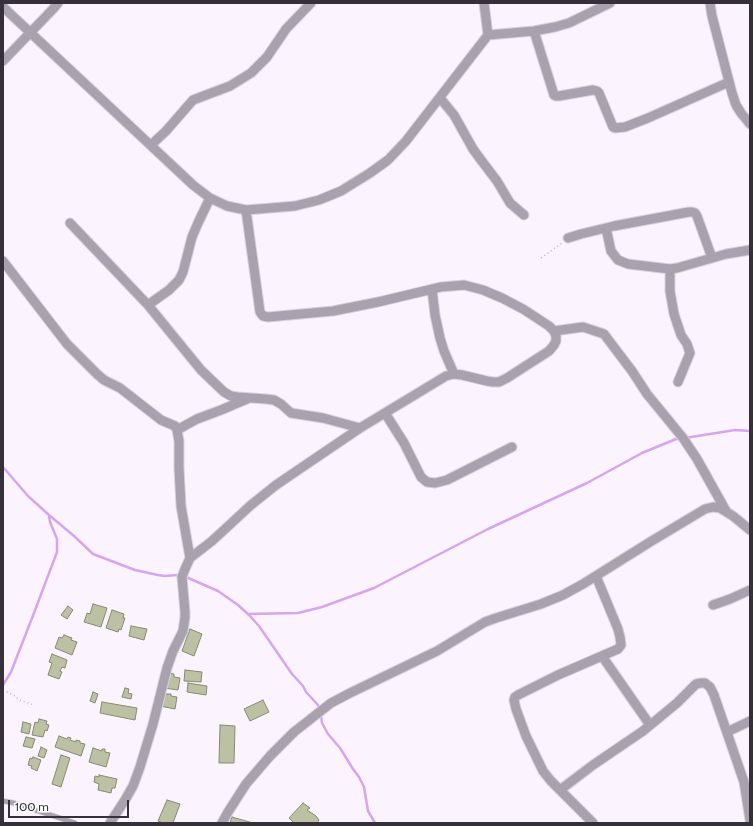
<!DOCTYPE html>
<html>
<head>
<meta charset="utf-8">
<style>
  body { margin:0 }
  #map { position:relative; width:753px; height:826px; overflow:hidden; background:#fbf4ff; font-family:Cabin,sans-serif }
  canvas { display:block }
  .frame { position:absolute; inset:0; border:4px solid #36303a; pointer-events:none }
  .scale { position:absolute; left:8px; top:800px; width:121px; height:18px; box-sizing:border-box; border:2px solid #36303a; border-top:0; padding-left:5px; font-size:12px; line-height:14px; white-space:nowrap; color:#36303a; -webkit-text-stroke:3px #fff; paint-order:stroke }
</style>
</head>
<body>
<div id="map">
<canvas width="753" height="826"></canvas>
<div class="frame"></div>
<div class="scale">100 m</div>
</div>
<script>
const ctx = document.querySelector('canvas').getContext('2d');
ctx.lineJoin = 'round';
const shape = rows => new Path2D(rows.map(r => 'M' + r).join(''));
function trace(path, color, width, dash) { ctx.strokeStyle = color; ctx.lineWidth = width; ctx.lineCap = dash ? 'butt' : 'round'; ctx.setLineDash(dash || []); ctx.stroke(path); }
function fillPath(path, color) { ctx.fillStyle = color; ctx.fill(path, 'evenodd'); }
const stream = shape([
  [685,438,735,430,750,431],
  [3,467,28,496,49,515,74,536,93,554,135,570,158,575,165,576,177,575,179,576],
  [184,577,186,577,218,591,238,605,249,615,259,626,292,674,303,686,306,692,318,705,319,710],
  [248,614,298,613,322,607,374,588,488,529,587,483,642,453,676,439,680,439],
  [3,685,11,672,34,613,57,552,57,539,50,522,49,516],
  [321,715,322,723,328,734,340,748,353,769,359,777,364,787,368,811,375,823]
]);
const building = shape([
  [93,604,107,608,101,627,84,622,87,613,90,614,93,604],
  [68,606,73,610,67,619,61,615,68,606],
  [112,610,124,614,123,618,125,618,121,630,119,629,118,632,106,628,112,610],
  [131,626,147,629,144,640,129,636,131,626],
  [190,629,202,634,194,656,182,651,190,629],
  [64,635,72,638,71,640,77,642,72,655,55,648,59,637,62,638,64,635],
  [52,654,67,660,65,668,62,667,60,671,62,672,59,679,48,675,52,663,49,662,52,654],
  [185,670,202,672,201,682,184,681,185,670],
  [169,673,174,674,174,677,180,678,178,690,164,688,169,673],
  [188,683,207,686,206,695,187,692,188,683],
  [125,688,129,689,128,693,132,694,131,699,122,697,125,688],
  [93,692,98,694,95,703,90,701,93,692],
  [167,694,171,694,171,696,177,697,175,709,160,706,163,695,166,695,167,694],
  [263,700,269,712,250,721,244,709,263,700],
  [102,702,137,708,135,720,100,713,102,702],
  [39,719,47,721,46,724,49,725,47,731,45,730,43,737,32,735,35,722,38,723,39,719],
  [23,722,31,724,29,734,21,732,23,722],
  [220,725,235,726,234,763,219,763,220,725],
  [59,736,67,739,68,737,71,738,70,740,76,742,76,740,80,741,80,743,85,744,81,756,55,747,59,736],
  [26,737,35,739,32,748,23,746,26,737],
  [41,747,47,750,44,758,38,756,41,747],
  [93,748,102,751,102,749,105,749,105,752,110,753,106,767,89,762,93,748],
  [61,755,70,758,61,787,52,784,61,755],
  [33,757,41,760,37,771,31,768,32,766,28,765,30,758,32,759,33,757],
  [99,775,117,779,115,788,112,788,111,793,98,790,99,784,94,782,95,776,99,777,99,775],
  [167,800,180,804,173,823,163,823,158,821,167,800],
  [303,803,310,808,307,810,316,816,319,820,317,823,294,823,289,818,303,803],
  [232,817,253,823,230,823,232,817]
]);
const path = shape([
  [541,258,562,243],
  [3,690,15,696,19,700,34,705]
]);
const lane = shape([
  [3,801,14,803,75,823]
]);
const street = shape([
  [710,3,712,16,732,93,736,105,741,113,750,124],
  [3,7,193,185,210,198,227,206,246,210,295,206,319,200,341,191,370,173,388,160,406,141,488,35,484,3],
  [534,31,554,95,556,96,559,96,593,90,597,91,599,93,613,127,615,128,625,127,648,118,729,82],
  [488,35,534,31,555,27,569,23,610,3],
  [3,61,53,9,58,3],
  [440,98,454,115,473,149,481,160,497,181,510,203,524,215],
  [151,145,166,131,193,100,230,86,251,73,267,57,286,29,311,3],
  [70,223,148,305,201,370,224,392,231,396,238,397,266,399,274,400,281,404,291,413,323,418,360,428],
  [606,228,611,251,618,260,628,264,670,269,677,268,726,254,750,250],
  [568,238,581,234,614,226,689,212,692,212,695,213,697,216,712,258],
  [3,261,67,344,97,374,104,380,120,388,129,395,161,420,175,426,177,430,179,441,179,468,181,506,190,558],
  [670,269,670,291,674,314,681,335,687,344,690,353,678,382],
  [432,289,435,315,440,338,444,351,454,374],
  [148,305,169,290,179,280,183,272,192,237,198,223,210,198],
  [554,331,583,327,604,334,632,371,647,394,683,438,697,459,726,511],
  [385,413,404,443,421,477,427,482,435,483,447,480,512,447],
  [177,430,197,419,221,410,247,399],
  [713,605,730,599,750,590],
  [602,656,650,725],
  [727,732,750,721],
  [560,790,593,765,643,731,677,703,696,684,701,683,705,683,710,687,714,695,744,782,750,820],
  [110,823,125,800,133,786,140,767,153,724,167,668,173,651,183,631,185,617,185,612,182,577,185,569,190,558,212,541,251,505,276,485,360,428,446,376,454,374,462,375,487,381,493,382,499,382,507,378,549,351,554,345,556,341,556,336,554,331,549,326,523,309,502,298,483,290,464,285,441,287,378,302,333,311,268,317,263,316,260,312,246,210],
  [222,823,228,812,246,784,270,756,294,732,331,703,350,693,437,651,485,622,496,618,541,604,563,595,583,584,650,542,705,509,713,507,720,508,733,516,750,530],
  [593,823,551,781,543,771,526,736,516,709,514,700,515,697,518,695,558,675,618,649,621,645,620,637,618,629,596,576]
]);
trace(stream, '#d7a4f0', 2.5);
fillPath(building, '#bdc1a4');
trace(building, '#878a6f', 1);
trace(lane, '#d8d1dc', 6);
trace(street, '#d8d1dc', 11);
trace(path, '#bab3be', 1.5, [1, 3]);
trace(lane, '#a9a1ad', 4.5);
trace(street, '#a9a1ad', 9);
</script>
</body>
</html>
